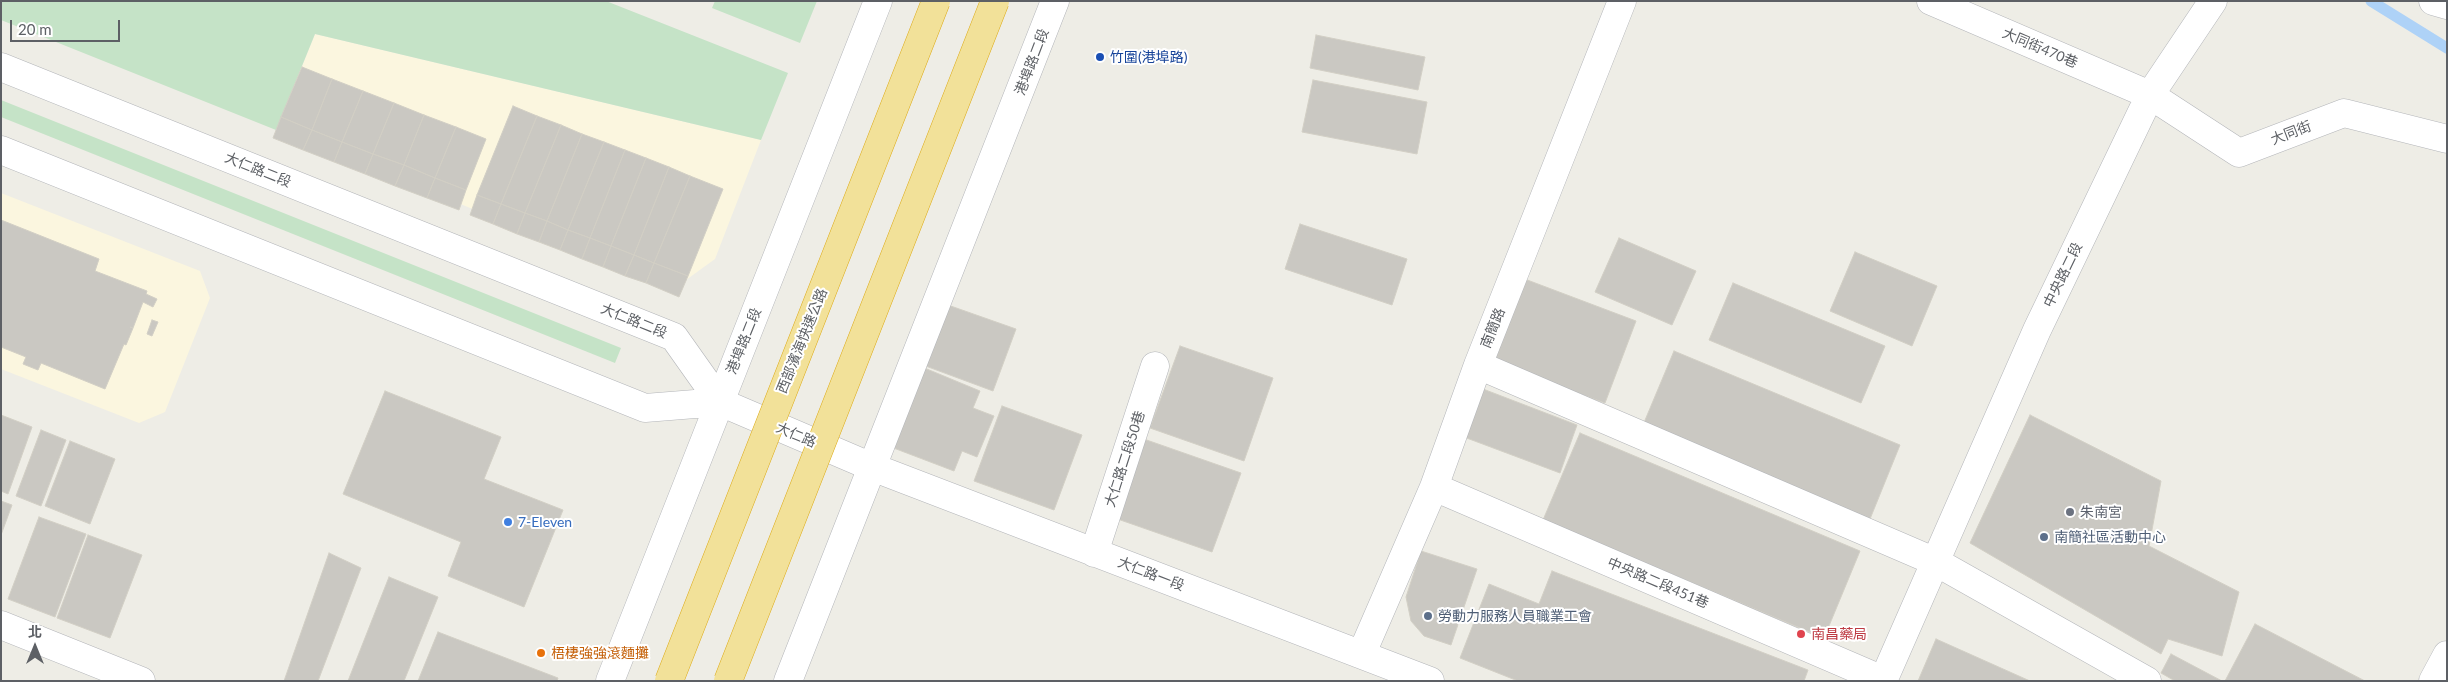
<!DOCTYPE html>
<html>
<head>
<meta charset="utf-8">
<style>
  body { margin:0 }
  #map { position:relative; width:2448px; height:682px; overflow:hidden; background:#eeede6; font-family:Lato,"Noto Sans TC",sans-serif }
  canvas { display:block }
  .frame { position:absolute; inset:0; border:2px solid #5d6065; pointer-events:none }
  .north { position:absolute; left:10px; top:622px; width:50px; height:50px; -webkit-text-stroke:4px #fff; paint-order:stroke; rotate:0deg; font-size:14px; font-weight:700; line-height:20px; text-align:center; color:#5d6065 }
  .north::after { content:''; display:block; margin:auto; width:18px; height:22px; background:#5d6065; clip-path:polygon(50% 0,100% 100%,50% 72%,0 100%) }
  .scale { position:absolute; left:10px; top:20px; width:110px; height:22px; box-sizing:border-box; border:2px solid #5d6065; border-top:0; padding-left:6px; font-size:15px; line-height:18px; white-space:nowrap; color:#5d6065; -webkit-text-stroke:4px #fff; paint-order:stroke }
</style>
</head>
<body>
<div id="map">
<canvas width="2448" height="682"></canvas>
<div class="frame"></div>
<div class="north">北</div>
<div class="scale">20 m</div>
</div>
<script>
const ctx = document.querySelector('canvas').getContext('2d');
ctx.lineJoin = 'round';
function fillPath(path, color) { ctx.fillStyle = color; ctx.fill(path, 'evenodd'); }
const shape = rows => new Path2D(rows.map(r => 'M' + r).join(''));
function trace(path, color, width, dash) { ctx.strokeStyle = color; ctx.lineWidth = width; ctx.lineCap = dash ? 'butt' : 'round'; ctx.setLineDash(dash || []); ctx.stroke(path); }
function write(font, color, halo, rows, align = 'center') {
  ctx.font = font + ' Lato,"Noto Sans TC",sans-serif'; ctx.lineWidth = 4; ctx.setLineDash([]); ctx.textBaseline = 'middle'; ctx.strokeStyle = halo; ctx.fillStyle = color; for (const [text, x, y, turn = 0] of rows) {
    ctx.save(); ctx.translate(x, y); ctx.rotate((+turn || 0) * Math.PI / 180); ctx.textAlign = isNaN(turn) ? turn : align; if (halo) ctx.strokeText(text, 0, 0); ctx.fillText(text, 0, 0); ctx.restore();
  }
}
const commercial = shape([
  [315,34,761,140,715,259,686,280,545,238,276,130],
  [1,193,200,271,210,298,165,412,139,423,1,369]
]);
const green = shape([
  [1,1,606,1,788,73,761,140,315,34,276,130,1,20],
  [715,1,817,1,800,43,712,8],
  [1,100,621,348,615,363,1,117]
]);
const stream = shape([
  [2371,1,2447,48]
]);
const building = shape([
  [1316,35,1425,57,1418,90,1310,68,1316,35],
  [302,67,332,79,312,130,281,117,302,67],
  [332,79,363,91,342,142,312,130,332,79],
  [1313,80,1427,102,1417,154,1302,132,1313,80],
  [363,91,394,103,373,154,342,142,363,91],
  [394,103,424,115,404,165,373,154,394,103],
  [513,106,537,116,501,204,477,195,513,106],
  [424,115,456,127,435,178,404,165,424,115],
  [537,116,561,125,525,213,501,204,537,116],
  [281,117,312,130,303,150,273,138,281,117],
  [561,125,582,134,547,221,525,213,561,125],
  [456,127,486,139,466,190,435,178,456,127],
  [312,130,342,142,334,162,303,150,312,130],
  [582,134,604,142,568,230,547,221,582,134],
  [342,142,373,154,365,174,334,162,342,142],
  [604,142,625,150,590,238,568,230,604,142],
  [625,150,646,158,611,246,590,238,625,150],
  [373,154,404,165,395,186,365,174,373,154],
  [646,158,669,167,634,255,611,246,646,158],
  [404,165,435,178,427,198,395,186,404,165],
  [669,167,690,176,654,263,634,255,669,167],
  [690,176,723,189,688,276,654,263,690,176],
  [435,178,466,190,459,210,427,198,435,178],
  [477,195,501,204,493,224,470,215,477,195],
  [501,204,525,213,517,234,493,224,501,204],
  [525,213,547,221,539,242,517,234,525,213],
  [1,220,99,259,95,271,147,291,146,294,157,299,153,307,143,302,133,328,130,327,133,328,126,345,124,344,105,389,41,363,38,370,23,364,26,357,1,347,1,220],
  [547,221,568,230,560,250,539,242,547,221],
  [1300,224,1407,259,1392,305,1285,269,1300,224],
  [568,230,590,238,582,259,560,250,568,230],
  [590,238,611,246,603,267,582,259,590,238],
  [1619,238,1696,271,1672,325,1595,292,1619,238],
  [611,246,634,255,625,276,603,267,611,246],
  [1855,252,1937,286,1912,346,1830,311,1855,252],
  [634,255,654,263,646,283,625,276,634,255],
  [654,263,688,276,679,297,646,283,654,263],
  [1522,278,1636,321,1605,403,1491,361,1522,278],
  [1733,283,1885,346,1861,403,1709,340,1733,283],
  [945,304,1016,329,993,391,923,365,945,304],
  [152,320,158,322,152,336,147,334,152,320],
  [1180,346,1273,378,1244,461,1150,428,1180,346],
  [1674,351,1900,445,1870,519,1643,425,1674,351],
  [922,367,980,391,973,408,994,416,977,457,962,451,954,471,891,447,922,367],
  [1483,389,1577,425,1560,473,1464,437,1483,389],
  [385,391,501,437,484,479,563,510,524,607,448,576,461,542,343,494,385,391],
  [1002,406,1082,435,1054,510,974,481,1002,406],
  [1,415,32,427,8,494,1,491,1,415],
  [2030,415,2161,481,2149,546,2239,592,2222,656,2168,639,2161,654,1970,543,2030,415],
  [41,430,66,440,41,506,16,496,41,430],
  [1580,433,1860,551,1824,638,1543,520,1580,433],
  [1138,437,1241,473,1212,552,1109,516,1138,437],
  [70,441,115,459,90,524,45,506,70,441],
  [1,501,12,505,1,535,1,501],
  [39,517,86,534,55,617,8,599,39,517],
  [88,535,142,555,110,638,57,618,88,535],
  [1421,551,1477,569,1451,645,1424,636,1411,621,1406,597,1421,551],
  [329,553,361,568,318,681,284,681,329,553],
  [1552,571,1808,670,1804,681,1518,681,1460,658,1489,584,1539,604,1552,571],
  [389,577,438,597,404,681,348,681,389,577],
  [2255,624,2365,681,2225,681,2255,624],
  [438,632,558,678,557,681,418,681,438,632],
  [1936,639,2030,681,1918,681,1936,639],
  [2171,654,2222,681,2175,681,2161,673,2171,654]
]);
const minor = shape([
  [1931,1,2150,95,2239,153,2344,113,2447,139],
  [2433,1,2447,5],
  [1,67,674,337,720,402],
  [1,150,645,408,720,402,872,467,1430,681],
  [1478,365,1936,562,2147,681],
  [1434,487,1883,680],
  [1094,553,1155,366],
  [1,625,141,681],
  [1362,653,1434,487,1478,365,1622,1],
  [610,681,878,1],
  [788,681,1055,1],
  [1883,681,2037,330,2150,95,2213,1],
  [2433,681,2447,655]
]);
const highwayBridge = shape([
  [669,681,936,1],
  [728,681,995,1]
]);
const markers = [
  [1100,57,5,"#1a4fb4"],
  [2070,512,5,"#6b7280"],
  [508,522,5,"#3f7fe0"],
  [2044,537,5,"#5c6f8a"],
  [1428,616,5,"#5c6f8a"],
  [1801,634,5,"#e0444e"],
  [541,653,5,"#e8710a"]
];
const streetNames = [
  ["大同街470巷",2040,48,23],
  ["港埠路二段",1032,62,-69],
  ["大同街",2291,133,-21],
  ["大仁路二段",258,170,22],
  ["中央路二段",2063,275,-64],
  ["大仁路二段",634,321,22],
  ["南簡路",1493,328,-68],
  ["港埠路二段",744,341,-68],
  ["西部濱海快速公路",802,341,-68],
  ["大仁路",796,435,23],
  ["大仁路二段50巷",1125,459,-72],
  ["大仁路一段",1151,574,21],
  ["中央路二段451巷",1658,583,23]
];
const transitNames = [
  ["竹圍(港埠路)",1110,57]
];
const worshipNames = [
  ["朱南宮",2080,512]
];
const shopNames = [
  ["7-Eleven",518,522]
];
const serviceNames = [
  ["南簡社區活動中心",2054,537],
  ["勞動力服務人員職業工會",1438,616]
];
const healthNames = [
  ["南昌藥局",1811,634]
];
const foodNames = [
  ["梧棲強強滾麵攤",551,653]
];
fillPath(commercial, '#fbf6df');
fillPath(green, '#c5e3c7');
trace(stream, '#aed2f7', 11);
fillPath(building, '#cac8c2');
trace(building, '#d2cfc5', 1);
trace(minor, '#b3b5b9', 29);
trace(minor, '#fff', 28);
trace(highwayBridge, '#ddab17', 29, []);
trace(highwayBridge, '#f2e199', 28);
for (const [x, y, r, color] of markers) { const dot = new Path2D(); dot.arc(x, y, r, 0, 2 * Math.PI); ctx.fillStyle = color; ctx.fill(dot); trace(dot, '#fff', 2); }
write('14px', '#5d6065', '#fff', streetNames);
write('14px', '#164399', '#fff', transitNames, 'left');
write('14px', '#5b616d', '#fff', worshipNames, 'left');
write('14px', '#366cbe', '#fff', shopNames, 'left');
write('14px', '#4e5e75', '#fff', serviceNames, 'left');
write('14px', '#be3a42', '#fff', healthNames, 'left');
write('14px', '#c56008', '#fff', foodNames, 'left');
</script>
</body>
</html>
